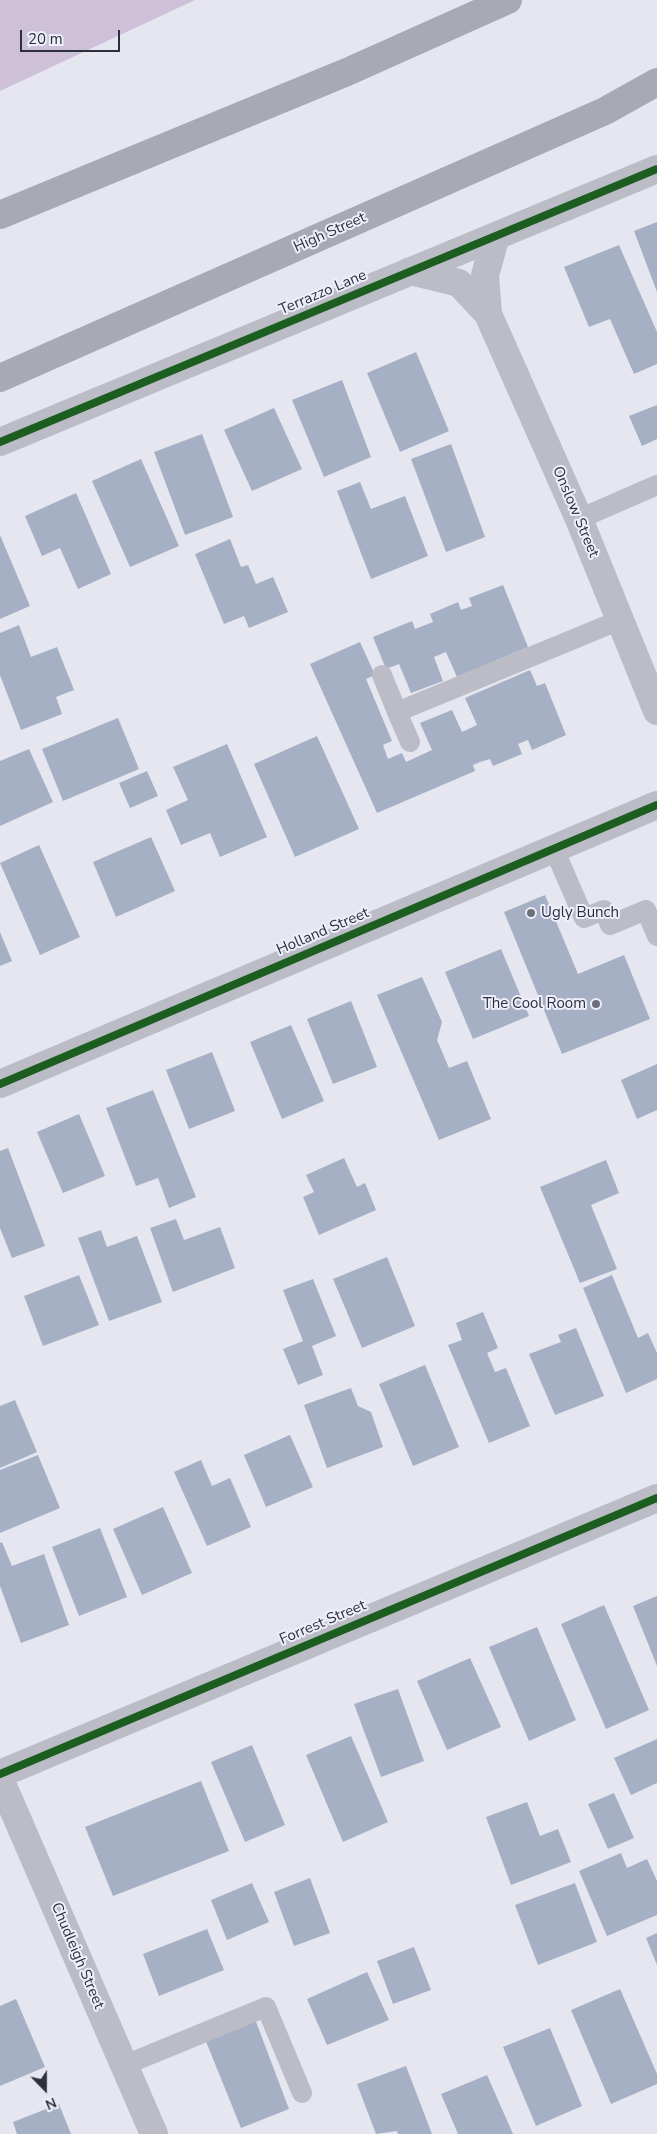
<!DOCTYPE html>
<html>
<head>
<meta charset="utf-8">
<style>
  body { margin:0 }
  #map { position:relative; width:657px; height:2134px; overflow:hidden; background:#e5e6f0; font-family:"Nunito Sans",sans-serif }
  canvas { display:block }
  .north { position:absolute; left:20px; top:2064px; width:50px; height:50px; -webkit-text-stroke:4px #eeeffb; paint-order:stroke; rotate:158deg; font-size:14px; font-weight:700; line-height:20px; text-align:center; color:#2b303b }
  .north::after { content:''; display:block; margin:auto; width:18px; height:22px; background:#2b303b; clip-path:polygon(50% 0,100% 100%,50% 72%,0 100%) }
  .scale { position:absolute; left:20px; top:30px; width:100px; height:22px; box-sizing:border-box; border:2px solid #2b303b; border-top:0; padding-left:6px; font-size:15px; line-height:18px; white-space:nowrap; color:#2b303b; -webkit-text-stroke:4px #eeeffb; paint-order:stroke }
</style>
</head>
<body>
<div id="map">
<canvas width="657" height="2134"></canvas>
<div class="north">N</div>
<div class="scale">20 m</div>
</div>
<script>
const ctx = document.querySelector('canvas').getContext('2d');
ctx.lineJoin = 'round';
function fillPath(path, color) { ctx.fillStyle = color; ctx.fill(path, 'evenodd'); }
const shape = rows => new Path2D(rows.map(r => 'M' + r).join(''));
function trace(path, color, width, dash) { ctx.strokeStyle = color; ctx.lineWidth = width; ctx.lineCap = dash ? 'butt' : 'round'; ctx.setLineDash(dash || []); ctx.stroke(path); }
function write(font, color, halo, rows, align = 'center') {
  ctx.font = font + ' "Nunito Sans",sans-serif'; ctx.lineWidth = 4; ctx.setLineDash([]); ctx.textBaseline = 'middle'; ctx.strokeStyle = halo; ctx.fillStyle = color; for (const [text, x, y, turn = 0] of rows) {
    ctx.save(); ctx.translate(x, y); ctx.rotate((+turn || 0) * Math.PI / 180); ctx.textAlign = isNaN(turn) ? turn : align; if (halo) ctx.strokeText(text, 0, 0); ctx.fillText(text, 0, 0); ctx.restore();
  }
}
const green = shape([
  [0,0,195,0,0,91]
]);
const building = shape([
  [657,222,657,292,634,231],
  [619,245,657,332,657,364,634,374,610,319,589,327,564,267],
  [416,352,449,431,400,452,367,373],
  [342,380,371,457,324,477,292,400],
  [657,405,657,439,642,446,629,416],
  [274,408,302,469,252,491,224,430],
  [202,434,233,517,185,535,154,452],
  [451,444,485,537,446,552,411,459],
  [141,459,179,546,130,567,92,481],
  [360,482,371,509,405,496,428,556,371,579,337,491],
  [76,493,111,574,78,589,60,548,42,556,25,516],
  [0,535,30,606,0,619],
  [230,539,241,567,248,565,256,584,273,577,288,612,249,628,244,616,224,624,195,554],
  [503,585,528,647,457,677,446,652,434,657,443,681,411,693,399,664,386,669,373,637,412,621,415,629,433,622,430,614,458,602,461,610,472,606,469,598],
  [19,625,31,657,57,647,74,690,56,697,62,714,21,730,0,675,0,633],
  [360,642,375,675,366,679,392,741,383,745,388,759,402,753,406,762,432,750,420,723,452,710,462,732,477,725,465,698,530,670,537,686,545,683,566,735,532,750,528,740,518,744,522,754,493,766,490,759,480,762,473,765,475,771,377,813,310,664],
  [118,718,139,769,63,801,42,749],
  [317,736,359,829,295,857,254,764],
  [227,744,267,837,220,857,210,833,181,845,166,810,188,800,173,767],
  [29,749,53,802,0,826,0,761],
  [147,771,158,796,130,808,119,783],
  [151,837,175,891,116,917,93,862],
  [39,845,80,937,40,955,0,863],
  [545,895,578,974,624,955,650,1019,562,1054,504,912],
  [0,932,12,961,0,966],
  [501,949,529,1016,473,1039,445,972],
  [422,977,442,1022,437,1040,449,1068,467,1061,491,1119,439,1140,377,995],
  [351,1001,377,1067,333,1084,307,1019],
  [291,1025,324,1101,282,1119,250,1042],
  [212,1052,235,1111,189,1129,166,1070],
  [657,1064,657,1110,637,1119,621,1080],
  [153,1090,196,1197,169,1208,158,1178,136,1186,106,1108],
  [79,1114,105,1176,63,1193,37,1132],
  [8,1148,45,1246,12,1258,0,1228,0,1151],
  [344,1158,357,1187,365,1183,376,1210,319,1235,303,1197,314,1192,306,1175],
  [606,1160,619,1193,591,1205,617,1269,580,1283,540,1187],
  [176,1219,184,1240,220,1227,235,1268,173,1292,150,1228],
  [101,1230,107,1247,137,1236,162,1302,109,1321,78,1238],
  [387,1257,415,1326,362,1348,333,1279],
  [79,1275,99,1325,43,1346,24,1296],
  [612,1275,638,1338,648,1333,657,1353,657,1379,626,1393,583,1288],
  [313,1279,336,1336,312,1346,323,1375,298,1385,283,1349,303,1341,283,1290],
  [483,1312,498,1348,487,1353,495,1372,506,1368,530,1426,489,1443,448,1345,462,1340,456,1323],
  [576,1328,604,1396,555,1415,529,1354,561,1342,558,1335],
  [425,1365,459,1447,413,1466,379,1384],
  [351,1388,358,1406,371,1412,383,1447,327,1468,304,1405],
  [15,1400,37,1452,0,1468,0,1406],
  [290,1435,313,1487,266,1507,244,1455],
  [38,1455,60,1508,0,1533,0,1470],
  [201,1460,212,1486,230,1478,251,1527,207,1546,174,1472],
  [163,1507,192,1573,142,1595,113,1529],
  [100,1528,127,1597,79,1616,52,1547],
  [2,1542,12,1566,44,1554,69,1625,21,1643,0,1586,0,1543],
  [657,1596,657,1666,633,1606],
  [604,1605,649,1710,606,1729,561,1624],
  [537,1627,576,1720,529,1741,489,1647],
  [470,1658,501,1727,447,1750,417,1681],
  [398,1689,424,1761,381,1777,354,1704],
  [351,1736,388,1822,343,1842,306,1755],
  [657,1739,657,1783,631,1795,614,1758],
  [252,1745,285,1825,245,1842,211,1762],
  [201,1781,229,1851,113,1896,85,1827],
  [614,1793,634,1838,608,1849,588,1804],
  [527,1802,540,1836,558,1829,571,1862,511,1885,486,1817],
  [621,1853,627,1868,647,1859,657,1881,657,1915,607,1936,579,1871],
  [310,1878,330,1933,294,1946,274,1892],
  [252,1883,269,1922,227,1940,211,1900],
  [575,1883,597,1942,538,1965,515,1905],
  [207,1929,224,1970,159,1996,143,1954],
  [657,1933,657,1965,646,1938],
  [414,1947,431,1990,393,2004,377,1961],
  [367,1972,389,2020,327,2045,307,1999],
  [620,1989,657,2074,657,2084,611,2104,571,2010],
  [16,1999,45,2067,0,2086,0,2006],
  [255,2019,289,2109,241,2128,205,2039],
  [550,2028,582,2106,536,2126,503,2047],
  [406,2066,432,2134,398,2134,397,2131,376,2134,357,2084],
  [487,2075,513,2134,458,2134,441,2094],
  [59,2104,71,2134,17,2134,13,2122]
]);
const service = shape([
  [579,519,657,485],
  [382,675,397,712],
  [410,742,397,712,620,620],
  [554,849,584,918,604,910,610,925,646,910,657,936],
  [125,2065,266,2007,302,2093]
]);
const minor = shape([
  [496,236,485,275,488,314,579,519,657,711],
  [410,271,459,283,488,314],
  [0,442,657,169],
  [0,1084,657,805],
  [0,1774,657,1498],
  [0,1779,154,2134]
]);
const trunk = shape([
  [0,215,347,72,508,0],
  [0,378,605,111,657,82]
]);
const cycleway = shape([
  [0,442,657,169],
  [0,1084,657,805],
  [0,1774,657,1498]
]);
const markers = [
  [531,913,5,"#6c707a"],
  [596,1004,5,"#6c707a"]
];
const streetNames = [
  ["High Street",330,233,-24],
  ["Terrazzo Lane",323,293,-23],
  ["Onslow Street",575,512,67],
  ["Holland Street",323,932,-23],
  ["Forrest Street",323,1623,-23],
  ["Chudleigh Street",77,1956,67]
];
const poiNames = [
  ["Ugly Bunch",541,913],
  ["The Cool Room",586,1004,"right"]
];
fillPath(green, '#cdc0d8');
fillPath(building, '#a6b0c4');
trace(service, '#bbbcc6', 20);
trace(minor, '#bbbcc6', 28);
trace(trunk, '#a8a9b2', 28);
trace(cycleway, '#1b5e20', 8);
for (const [x, y, r, color] of markers) { const dot = new Path2D(); dot.arc(x, y, r, 0, 2 * Math.PI); ctx.fillStyle = color; ctx.fill(dot); trace(dot, '#eeeffb', 2); }
write('15px', '#2b303b', '#eeeffb', streetNames);
write('15px', '#2b303b', '#eeeffb', poiNames, 'left');
</script>
</body>
</html>
